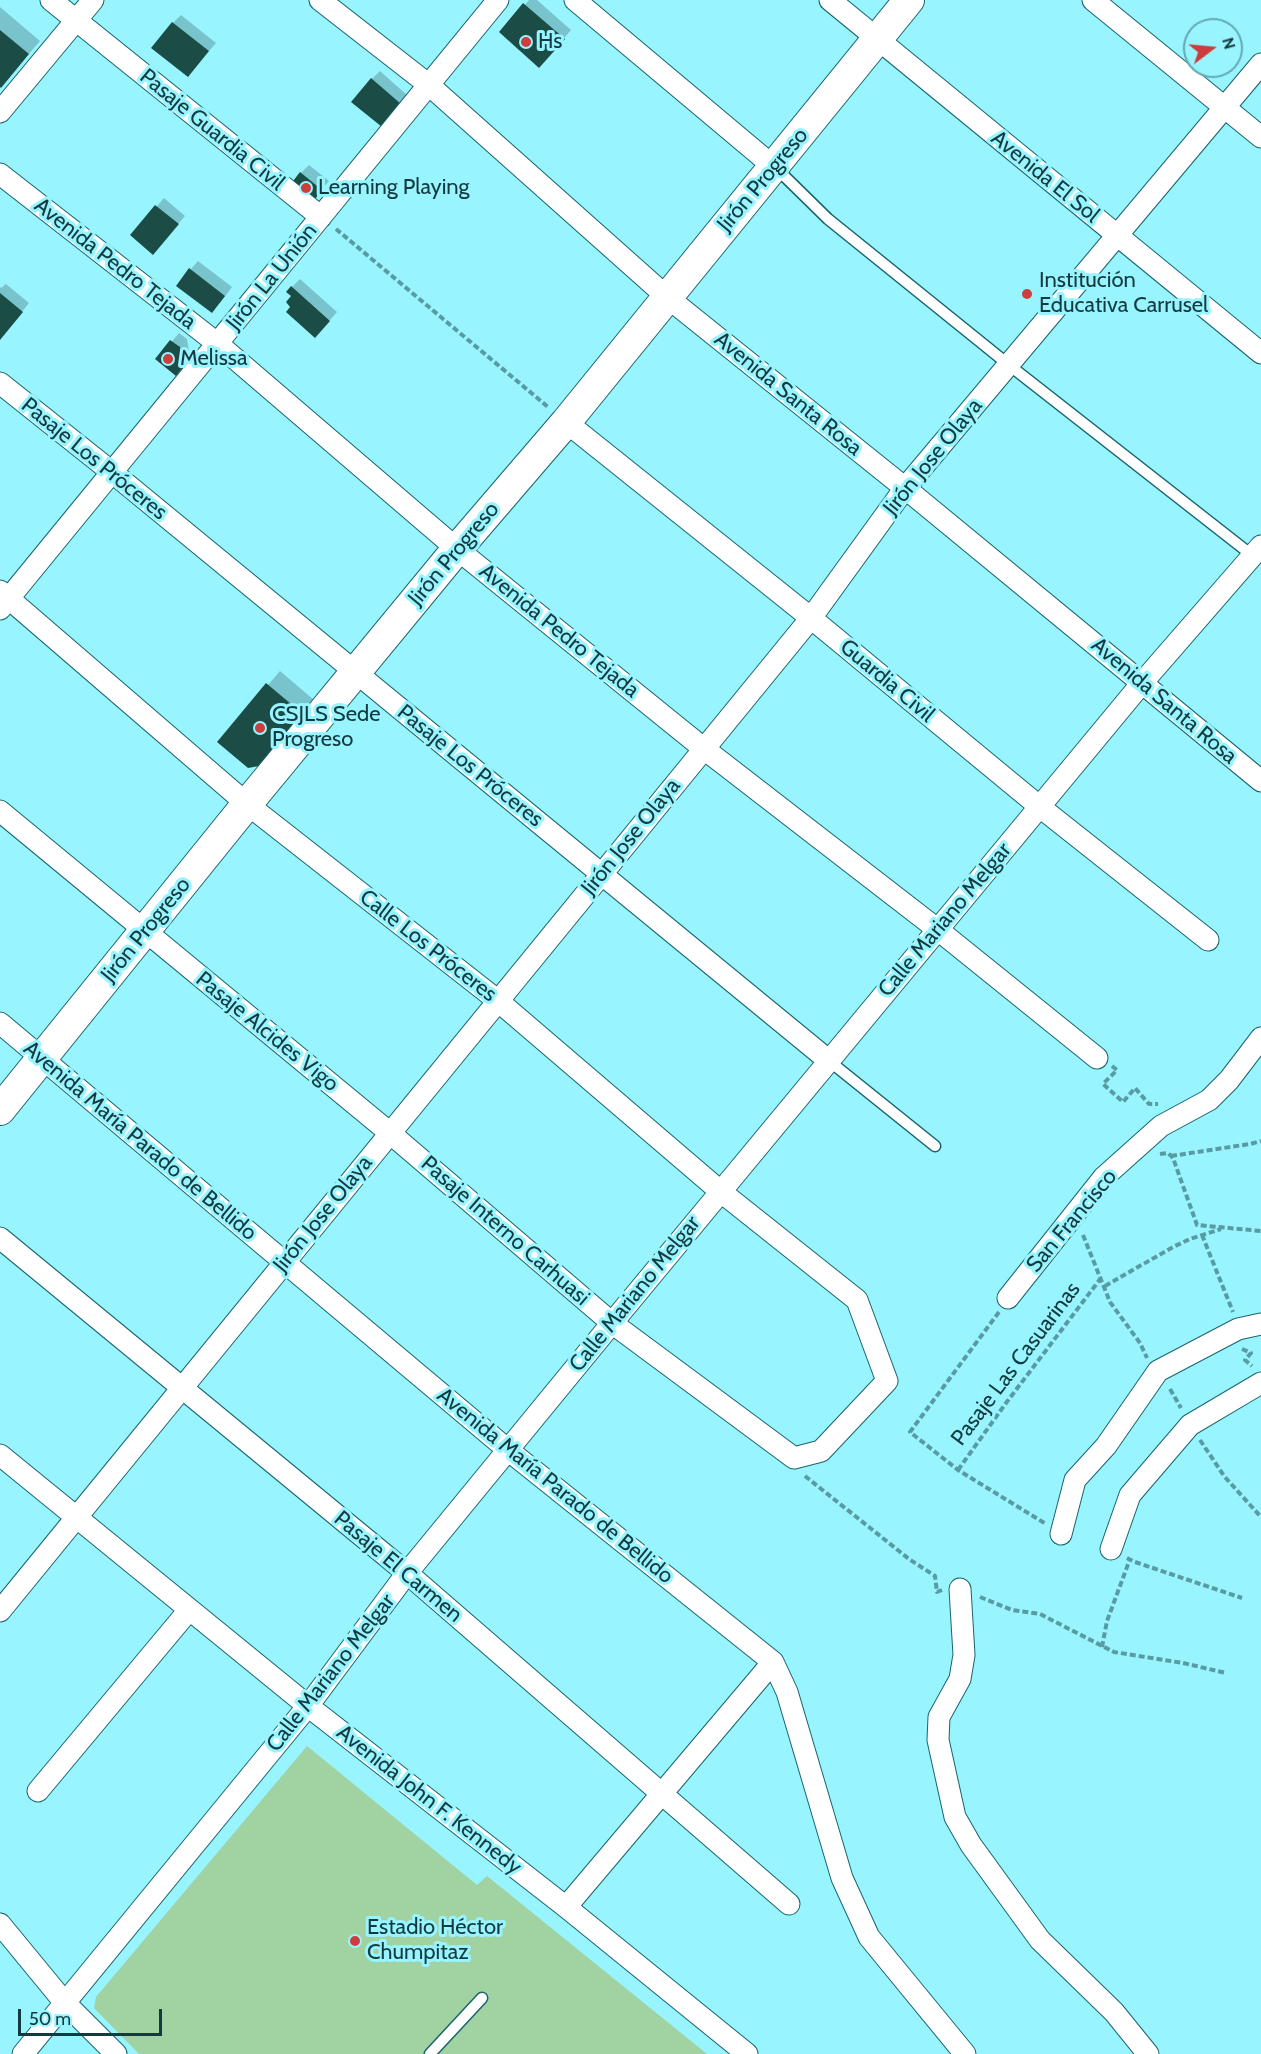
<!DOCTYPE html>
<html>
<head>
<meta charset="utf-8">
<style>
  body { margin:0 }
  #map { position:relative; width:1261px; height:2054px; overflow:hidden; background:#98f4ff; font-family:Cabin,sans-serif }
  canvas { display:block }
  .north { position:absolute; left:1183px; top:18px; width:60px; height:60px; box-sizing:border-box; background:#98f4ff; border:2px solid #63aab2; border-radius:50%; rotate:74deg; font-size:16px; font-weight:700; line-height:24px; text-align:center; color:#133b3f }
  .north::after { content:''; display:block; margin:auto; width:21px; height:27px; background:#cc3d3c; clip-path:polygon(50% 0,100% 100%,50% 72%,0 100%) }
  .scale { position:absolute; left:18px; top:2009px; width:144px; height:27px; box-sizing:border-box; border:3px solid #133b3f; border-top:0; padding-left:8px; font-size:18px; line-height:21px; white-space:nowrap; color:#133b3f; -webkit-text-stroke:4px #98f4ff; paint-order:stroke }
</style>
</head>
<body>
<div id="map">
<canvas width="1261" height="2054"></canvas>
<div class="north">N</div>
<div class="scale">50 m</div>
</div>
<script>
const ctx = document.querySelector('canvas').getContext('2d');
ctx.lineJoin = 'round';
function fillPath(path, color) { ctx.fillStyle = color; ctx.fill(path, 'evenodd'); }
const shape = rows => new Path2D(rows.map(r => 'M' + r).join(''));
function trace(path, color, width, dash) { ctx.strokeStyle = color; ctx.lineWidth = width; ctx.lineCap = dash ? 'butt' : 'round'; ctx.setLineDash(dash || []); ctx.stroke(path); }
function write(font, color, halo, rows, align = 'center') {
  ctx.font = font + ' Cabin,sans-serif'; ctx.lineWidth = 6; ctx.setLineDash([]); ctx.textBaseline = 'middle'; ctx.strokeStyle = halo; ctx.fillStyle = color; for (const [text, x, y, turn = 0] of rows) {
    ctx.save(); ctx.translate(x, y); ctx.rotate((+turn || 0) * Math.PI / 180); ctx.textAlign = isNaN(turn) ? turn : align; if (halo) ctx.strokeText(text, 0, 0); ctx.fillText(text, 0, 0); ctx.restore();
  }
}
const green = shape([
  [307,1746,477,1885,487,1876,707,2054,139,2054,94,2008,96,1997]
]);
const shadow = shape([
  [529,0,537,0,571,30,547,58,501,32],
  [0,7,40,41,1,86,0,85],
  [181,15,216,43,188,75,173,23],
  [380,71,408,96,382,125,372,79],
  [309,165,329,181,312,201,301,173],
  [164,198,185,216,160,245,132,235],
  [198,261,232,287,220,303,191,269],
  [300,279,337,312,323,328,292,307,292,287],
  [6,284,29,303,0,339,0,287,1,288],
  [179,333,187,339,190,358,176,374,157,359],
  [280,671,314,700,271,752,219,742]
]);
const building = shape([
  [523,3,565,39,539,68,499,32],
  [172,22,209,51,188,77,151,48],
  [0,30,29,54,1,88,0,87],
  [371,78,401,104,382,127,351,102],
  [300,172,322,190,312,203,290,185],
  [155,205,179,224,153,255,130,235],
  [189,268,225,296,212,313,176,286],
  [291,286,330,321,315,338,286,312,290,307,286,302,291,296,286,292],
  [0,293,23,312,0,340],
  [170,340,180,347,183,367,176,376,155,359],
  [266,683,303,714,259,766,248,768,217,742]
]);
const path = shape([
  [336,229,548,407],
  [1112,1066,1117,1070,1103,1084,1123,1102,1135,1088,1149,1104,1158,1104],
  [1160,1154,1168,1153,1173,1158,1197,1225,1261,1231],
  [1171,1156,1250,1144,1261,1141],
  [1083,1235,1110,1302,1140,1343,1147,1358],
  [1202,1235,1233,1312],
  [1105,1286,1173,1247,1190,1239,1221,1229],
  [999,1312,910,1432,958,1470,1046,1524],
  [1242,1349,1251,1353,1245,1360,1252,1366],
  [1170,1389,1181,1408],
  [1200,1440,1224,1476,1261,1517],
  [958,1470,1006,1403,1101,1278],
  [805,1476,909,1559,935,1576,937,1592,942,1590],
  [1127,1558,1135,1562,1242,1598],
  [980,1597,1012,1610,1040,1614,1114,1652,1183,1663,1226,1673],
  [1102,1647,1107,1621,1130,1559]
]);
const lane = shape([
  [776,168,828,219,1009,365,1253,556],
  [828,1060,935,1146],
  [430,2054,482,1998]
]);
const street = shape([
  [51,0,321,217],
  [320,0,429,85,667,297,905,488,1261,781],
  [575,0,774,167],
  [830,0,1261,353],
  [1093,0,1261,137],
  [0,112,93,0],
  [0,174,218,344,457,549,703,748,937,929,1097,1058],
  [0,383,113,473,828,1060],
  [566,422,811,618,1040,807,1208,940],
  [0,591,247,804,497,1000,720,1191,857,1300,887,1381,821,1451,794,1458,612,1323,390,1133,0,811],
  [0,609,498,0],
  [0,1023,508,1450,773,1662,787,1692,842,1878,869,1937,965,2054],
  [0,1238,407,1573,789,1904],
  [1008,1298,1104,1177,1161,1126,1209,1100,1229,1080,1261,1038],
  [0,1455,308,1706,566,1907,747,2054],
  [1061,1534,1075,1480,1106,1446,1158,1371,1238,1329,1261,1324],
  [1111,1549,1130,1495,1190,1425,1261,1383],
  [960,1589,964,1655,960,1679,939,1717,938,1740,955,1817,971,1845,1040,1940,1114,2012,1148,2054],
  [0,1611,811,618,905,488,1261,64],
  [38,1791,189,1610],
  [566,1907,773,1662],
  [0,1924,65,2003,116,2054],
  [23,2054,308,1706,407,1573,612,1323,1142,683,1261,546]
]);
const secondary = shape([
  [0,1110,247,804,457,549,566,422,909,0]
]);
const markers = [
  [526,42,6,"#cc3d3c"],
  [306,188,6,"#cc3d3c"],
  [1027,294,6,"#cc3d3c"],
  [168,359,6,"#cc3d3c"],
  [260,728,6,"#cc3d3c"],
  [355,1941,6,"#cc3d3c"]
];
const poiNames = [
  ["Hs",538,42],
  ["Learning Playing",318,188],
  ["Institución",1039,281],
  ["Educativa Carrusel",1039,306],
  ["Melissa",180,359],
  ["CSJLS Sede",272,715],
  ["Progreso",272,740],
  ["Estadio Héctor",367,1928],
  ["Chumpitaz",367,1953]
];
const streetNames = [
  ["Pasaje Guardia Civil",212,130,39],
  ["Avenida El Sol",1045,177,39],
  ["Jirón Progreso",763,180,-50],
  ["Avenida Pedro Tejada",115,264,38],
  ["Jirón La Unión",272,277,-51],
  ["Avenida Santa Rosa",788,394,39],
  ["Jirón Jose Olaya",933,457,-51],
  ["Pasaje Los Próceres",94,459,39],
  ["Jirón Progreso",454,554,-50],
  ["Avenida Pedro Tejada",559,631,39],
  ["Guardia Civil",887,681,40],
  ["Avenida Santa Rosa",1164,701,40],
  ["Pasaje Los Próceres",470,766,39],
  ["Jirón Jose Olaya",631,837,-51],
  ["Calle Mariano Melgar",945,920,-50],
  ["Jirón Progreso",146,930,-51],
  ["Calle Los Próceres",428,946,38],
  ["Pasaje Alcides Vigo",267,1032,39],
  ["Avenida María Parado de Bellido",140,1141,40],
  ["Jirón Jose Olaya",323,1214,-51],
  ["San Francisco",1072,1221,-50],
  ["Pasaje Interno Carhuasi",505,1231,41],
  ["Calle Mariano Melgar",635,1294,-51],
  ["Pasaje Las Casuarinas",1016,1364,-53],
  ["Avenida María Parado de Bellido",555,1486,39],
  ["Pasaje El Carmen",398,1567,40],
  ["Calle Mariano Melgar",331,1673,-52],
  ["Avenida John F. Kennedy",429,1800,38]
];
fillPath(green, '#a1d2a2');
fillPath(shadow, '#0003');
fillPath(building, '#1b4c46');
trace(lane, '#19646c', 13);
trace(street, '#19646c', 23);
trace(secondary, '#19646c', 32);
trace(path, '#589ba3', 4, [6, 3]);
trace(lane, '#fff', 10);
trace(street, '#fff', 21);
trace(secondary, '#fff', 30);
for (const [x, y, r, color] of markers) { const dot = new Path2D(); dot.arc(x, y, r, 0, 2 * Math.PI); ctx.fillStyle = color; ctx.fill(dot); trace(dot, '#98f4ff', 2); }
write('22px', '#133b3f', '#98f4ff', poiNames, 'left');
write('22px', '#133b3f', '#98f4ff', streetNames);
</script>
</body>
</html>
